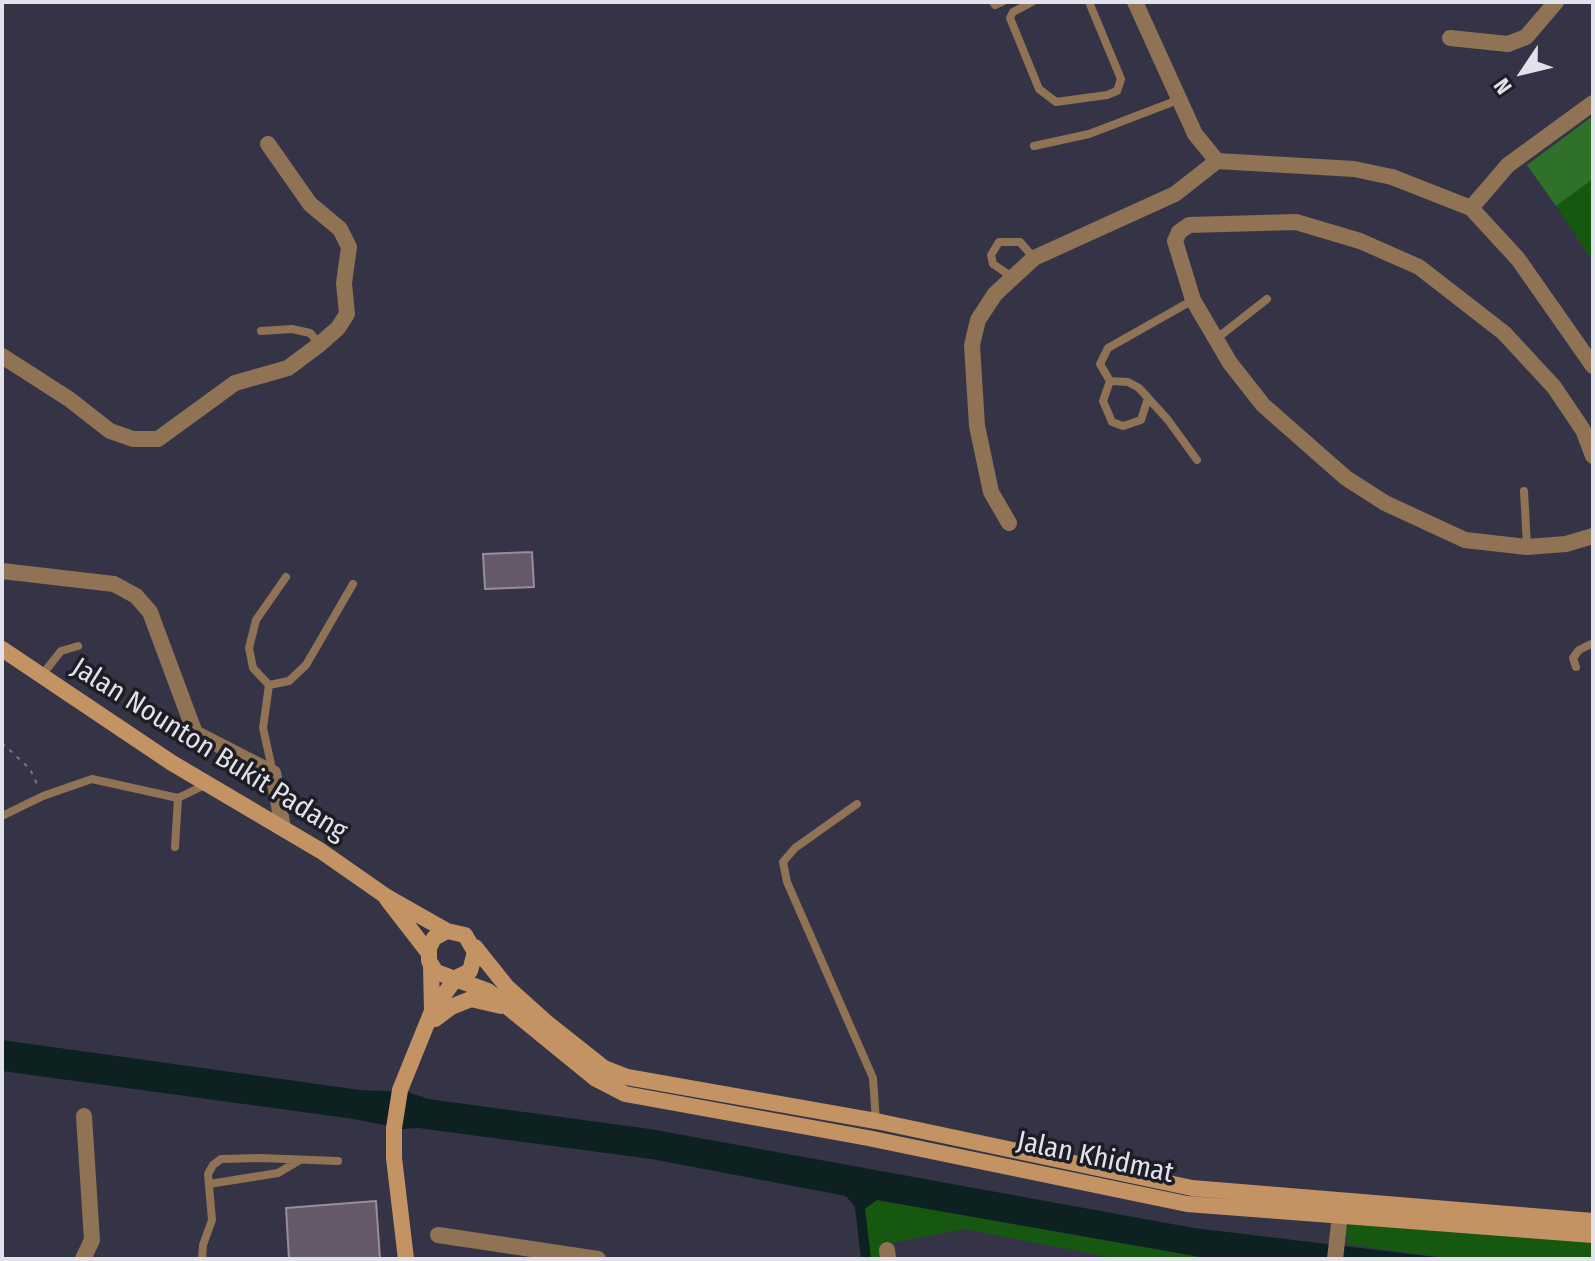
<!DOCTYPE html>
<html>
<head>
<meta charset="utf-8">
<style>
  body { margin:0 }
  #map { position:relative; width:1595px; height:1261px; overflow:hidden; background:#353446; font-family:"Fira Sans Condensed",sans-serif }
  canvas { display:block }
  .frame { position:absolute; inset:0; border:4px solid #e2e2ed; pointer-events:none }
  .north { position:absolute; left:1483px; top:32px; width:80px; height:80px; -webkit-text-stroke:6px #1d1d25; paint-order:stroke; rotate:235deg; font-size:22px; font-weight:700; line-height:32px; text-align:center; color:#e2e2ed }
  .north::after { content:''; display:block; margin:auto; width:28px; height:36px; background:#e2e2ed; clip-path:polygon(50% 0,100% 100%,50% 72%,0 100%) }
</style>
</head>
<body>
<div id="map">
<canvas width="1595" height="1261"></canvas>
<div class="frame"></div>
<div class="north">N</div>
</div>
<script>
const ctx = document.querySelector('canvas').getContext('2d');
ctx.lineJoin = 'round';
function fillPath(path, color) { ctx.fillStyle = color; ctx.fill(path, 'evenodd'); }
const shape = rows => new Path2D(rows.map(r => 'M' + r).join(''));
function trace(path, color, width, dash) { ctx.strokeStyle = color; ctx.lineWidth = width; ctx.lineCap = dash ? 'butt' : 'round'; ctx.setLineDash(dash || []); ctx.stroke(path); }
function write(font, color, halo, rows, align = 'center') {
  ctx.font = font + ' "Fira Sans Condensed",sans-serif'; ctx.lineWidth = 7; ctx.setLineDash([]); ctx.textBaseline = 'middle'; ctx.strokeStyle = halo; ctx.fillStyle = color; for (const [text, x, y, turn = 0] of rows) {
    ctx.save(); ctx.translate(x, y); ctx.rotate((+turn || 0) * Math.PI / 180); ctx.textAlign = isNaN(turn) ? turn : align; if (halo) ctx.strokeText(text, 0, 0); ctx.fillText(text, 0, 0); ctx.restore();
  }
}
const green = shape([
  [1593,179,1593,262,1556,206],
  [877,1200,1058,1232,1212,1259,1119,1259,965,1229,881,1245,882,1259,871,1259,865,1208],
  [1351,1221,1593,1239,1593,1259,1452,1259,1347,1244,1347,1237,1343,1236]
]);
const forest = shape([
  [1593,116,1593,179,1556,206,1527,165]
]);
const water = shape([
  [2,1040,360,1090,408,1092,428,1099,650,1129,1194,1228,1452,1259,1212,1259,877,1200,865,1209,871,1259,861,1259,855,1207,846,1196,651,1159,418,1128,403,1129,354,1119,2,1071]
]);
const building = shape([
  [532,552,534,587,485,589,483,554,532,552],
  [376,1201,380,1259,289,1259,286,1208,376,1201]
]);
const path = shape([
  [2,743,30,769,37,784]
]);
const lane = shape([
  [993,2,995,5,1002,2],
  [1032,2,1013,12,1010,18,1039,89,1056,102,1107,95,1117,91,1121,79,1089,2],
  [1034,146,1089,134,1178,100],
  [1012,277,993,264,991,255,999,242,1020,242,1034,258],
  [1193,300,1108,348,1100,364,1110,381,1128,382,1139,388,1168,420,1197,460],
  [261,331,292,329,310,333,320,344],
  [1216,339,1267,299],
  [1110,381,1103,401,1112,422,1123,426,1141,420,1148,398],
  [1524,491,1527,546],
  [1576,667,1573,658,1579,650,1593,643],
  [42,675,61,651,78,646],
  [269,685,253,668,249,648,256,620,286,577],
  [273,773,263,728,269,685,289,681,306,665,353,584],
  [857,804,795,848,783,862,787,882,873,1078,876,1121],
  [2,816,43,796,92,779,178,798,207,784],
  [175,847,178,798],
  [209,1184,278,1173,300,1160],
  [202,1259,203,1245,212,1220,208,1174,213,1165,221,1159,260,1158,338,1161]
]);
const street = shape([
  [1135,2,1195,134,1217,161,1354,169,1392,177,1471,208,1518,259,1593,366],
  [1450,38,1508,44,1526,37,1556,2],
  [1471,208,1508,165,1593,103],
  [2,356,69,399,110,431,133,439,158,439,235,383,288,368,320,344,338,328,347,314,344,283,349,247,340,229,310,204,268,144],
  [1593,456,1583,430,1554,387,1504,333,1419,267,1360,241,1296,222,1189,225,1179,232,1175,241,1193,300,1230,363,1263,405,1346,478,1385,503,1465,540,1527,547,1566,544,1593,536],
  [1009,523,991,492,977,426,972,345,978,320,995,294,1034,258,1175,194,1217,161],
  [2,571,114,584,136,596,150,612,195,733,273,773,283,828],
  [438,1235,598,1259],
  [887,1250,888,1259],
  [83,1259,92,1240,84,1116],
  [1335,1259,1340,1215]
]);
const secondary = shape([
  [2,649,172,763,321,851,387,897,447,931],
  [387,899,428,952],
  [475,947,507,987,546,1022,604,1068,627,1077,876,1121,1192,1188,1593,1221],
  [431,966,432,1011],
  [456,978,470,971,475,952,465,935,447,931,434,938,429,948,429,961,436,972,488,991,596,1079,625,1094,868,1138,1187,1204,1593,1235],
  [435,1019,451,1007,471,999,501,1006],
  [406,1259,394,1158,394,1128,400,1090,432,1011,456,978]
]);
const streetNames = [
  ["Jalan Nounton Bukit Padang",209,750,32],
  ["Jalan Khidmat",1095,1158,12]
];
fillPath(green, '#165810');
fillPath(forest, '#2f7129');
fillPath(water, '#0d2121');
fillPath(building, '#655868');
trace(building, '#9b8c9d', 2);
trace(path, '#767585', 2, [4, 6]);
trace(lane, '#907255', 8);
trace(street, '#907255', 16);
trace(secondary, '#c39364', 16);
write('28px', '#e2e2ed', '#1d1d25', streetNames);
</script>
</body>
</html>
